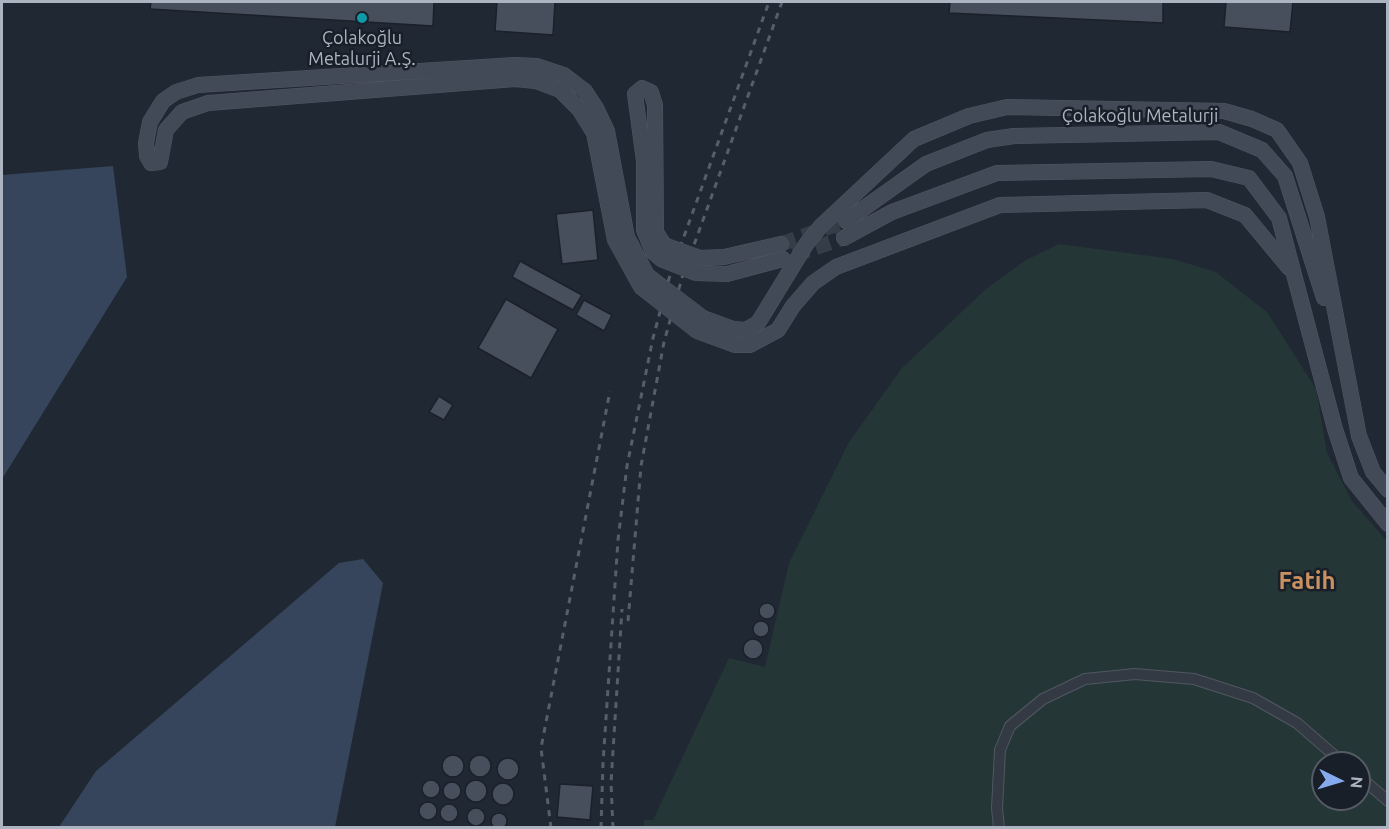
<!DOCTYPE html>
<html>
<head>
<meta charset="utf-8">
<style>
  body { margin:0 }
  #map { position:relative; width:1389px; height:829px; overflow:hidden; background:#202833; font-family:Ubuntu,sans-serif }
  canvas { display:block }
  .frame { position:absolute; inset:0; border:3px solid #adb4c1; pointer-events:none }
  .north { position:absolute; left:1311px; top:751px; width:60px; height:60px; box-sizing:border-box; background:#191f28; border:2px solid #545b65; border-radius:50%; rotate:95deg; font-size:16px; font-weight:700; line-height:24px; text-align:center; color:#adb4c1 }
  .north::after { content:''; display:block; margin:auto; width:21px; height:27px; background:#85abee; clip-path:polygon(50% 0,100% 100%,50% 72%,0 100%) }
</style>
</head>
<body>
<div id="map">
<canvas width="1389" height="829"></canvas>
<div class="frame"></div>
<div class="north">N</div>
</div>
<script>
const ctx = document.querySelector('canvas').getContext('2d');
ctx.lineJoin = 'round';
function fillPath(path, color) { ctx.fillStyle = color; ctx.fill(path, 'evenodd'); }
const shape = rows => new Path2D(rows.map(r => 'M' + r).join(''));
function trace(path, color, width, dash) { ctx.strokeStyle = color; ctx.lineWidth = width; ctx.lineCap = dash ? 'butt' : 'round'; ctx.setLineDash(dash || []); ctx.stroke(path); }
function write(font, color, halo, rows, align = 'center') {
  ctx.font = font + ' Ubuntu,sans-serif'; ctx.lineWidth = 5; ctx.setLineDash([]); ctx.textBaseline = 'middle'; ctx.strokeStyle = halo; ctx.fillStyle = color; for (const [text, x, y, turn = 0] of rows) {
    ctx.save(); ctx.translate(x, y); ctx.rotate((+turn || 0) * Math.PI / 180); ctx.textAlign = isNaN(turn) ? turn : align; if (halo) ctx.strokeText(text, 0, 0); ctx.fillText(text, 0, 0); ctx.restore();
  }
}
const green = shape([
  [1059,244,1173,259,1216,272,1268,313,1316,389,1327,453,1352,501,1387,541,1387,827,644,828,644,820,653,820,729,658,765,667,789,563,849,442,902,368,986,289,1026,260],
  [1323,763,1359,763,1359,799,1323,799]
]);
const water = shape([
  [113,166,127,277,2,479,2,175],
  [363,559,383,583,335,827,59,827,96,771,339,563]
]);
const building = shape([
  [151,2,434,2,433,26,150,9,151,2],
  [497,2,555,2,553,35,495,31,497,2],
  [950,2,1163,2,1163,23,949,13,950,2],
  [1226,2,1293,2,1290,32,1224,27,1226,2],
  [593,210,598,260,562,264,556,214,593,210],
  [520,261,582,295,573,310,512,277,520,261],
  [506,299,558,329,531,378,478,348,506,299],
  [584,300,612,315,604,331,576,315,584,300],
  [439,396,453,405,444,420,429,412,439,396],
  '759 611a8 8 0 1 1 16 0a8 8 0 1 1-16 0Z',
  '753 629a8 8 0 1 1 16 0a8 8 0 1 1-16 0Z',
  '743 649a10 10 0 1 1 20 0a10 10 0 1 1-20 0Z',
  '442 766a11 11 0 1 1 22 0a11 11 0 1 1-22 0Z',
  '469 766a11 11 0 1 1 22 0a11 11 0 1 1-22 0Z',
  '497 769a11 11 0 1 1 22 0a11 11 0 1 1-22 0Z',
  '465 791a11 11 0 1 1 22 0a11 11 0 1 1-22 0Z',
  '422 789a9 9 0 1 1 18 0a9 9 0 1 1-18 0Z',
  '443 791a9 9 0 1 1 18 0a9 9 0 1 1-18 0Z',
  '492 794a11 11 0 1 1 22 0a11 11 0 1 1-22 0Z',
  [560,784,593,786,590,820,557,817,560,784],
  '419 811a9 9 0 1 1 18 0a9 9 0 1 1-18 0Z',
  '440 813a9 9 0 1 1 18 0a9 9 0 1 1-18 0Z',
  '467 817a9 9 0 1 1 18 0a9 9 0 1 1-18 0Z',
  '491 821a8 8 0 1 1 16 0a8 8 0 1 1-16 0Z'
]);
const secondaryTunnel = shape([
  [781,244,846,221],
  [794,255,844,238]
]);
const street = shape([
  [1359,776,1388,801],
  [999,828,997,808,1000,750,1010,726,1043,699,1085,679,1135,674,1194,679,1253,698,1297,723,1343,763]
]);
const secondary = shape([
  [846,221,926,164,987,140,1014,136,1219,132,1262,150,1285,176,1324,298],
  [844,238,892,212,997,173,1211,169,1249,178,1279,218,1335,429,1351,478,1388,524],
  [700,258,724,257,781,244],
  [661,259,653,252,644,230,644,161,635,94,642,88,651,92,655,105,656,232,664,245],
  [696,273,727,274,783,259],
  [641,287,615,240,594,133,579,109,560,90,536,81,515,79,208,103,182,112,166,130,160,162,151,163,147,156,146,143,150,122,163,101,176,92,198,85,515,65,537,66,564,75,585,91,596,108,607,131,627,237,647,275],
  [703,318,733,329,746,330,758,323,807,243,821,226,914,139,969,116,1007,107,1224,111,1252,119,1277,130,1300,163,1317,217,1359,436,1373,472,1388,490],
  [697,331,735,345,750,345,778,330,793,306,813,283,836,267,1000,205,1207,200,1245,215,1289,268]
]);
const rail = shape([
  [628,621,641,466,664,342,682,278,782,2],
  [551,828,541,748,610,391],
  [601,828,603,763,618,540,627,466,653,338,670,275,769,2],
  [613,828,611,783,622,609]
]);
const secondaryBridge = shape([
  [664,245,700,258],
  [661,259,696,273],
  [647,275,703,318],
  [641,287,697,331]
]);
const markers = [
  [362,18,6,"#0f9aa8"]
];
const poiNames = [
  ["Çolakoğlu",362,38],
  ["Metalurji A.Ş.",362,59]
];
const streetNames = [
  ["Çolakoğlu Metalurji",1140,116]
];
const districtNames = [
  ["Fatih",1307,581]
];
fillPath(green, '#253636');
fillPath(water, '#36455b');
fillPath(building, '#474f5d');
trace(building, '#1b212a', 1.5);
trace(secondaryTunnel, '#353d48', 15, [15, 8]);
trace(street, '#515762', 12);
trace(secondary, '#515762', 16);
trace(street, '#333a44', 10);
trace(secondary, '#424957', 15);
trace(rail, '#565e6b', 3, [6, 6]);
trace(secondaryBridge, '#515762', 16, []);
trace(secondaryBridge, '#424957', 15);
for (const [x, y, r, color] of markers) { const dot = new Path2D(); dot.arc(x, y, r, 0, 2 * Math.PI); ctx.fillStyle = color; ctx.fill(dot); trace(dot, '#191f28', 2); }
write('18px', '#adb4c1', '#191f28', poiNames);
write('18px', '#adb4c1', '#191f28', streetNames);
write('bold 24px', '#c99161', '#191f28', districtNames);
</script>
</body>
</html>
